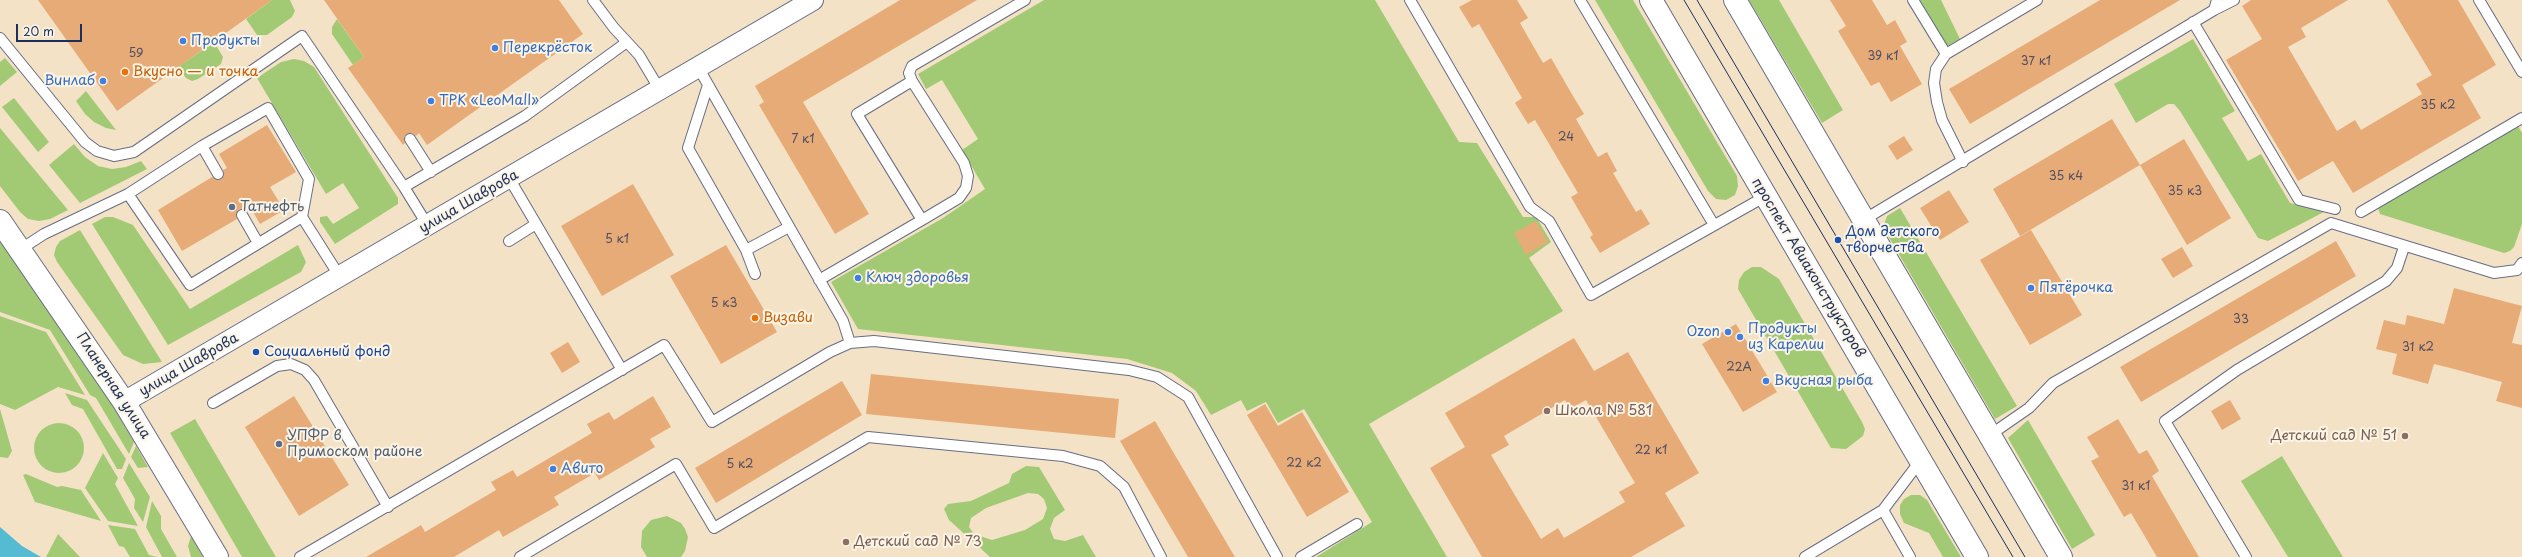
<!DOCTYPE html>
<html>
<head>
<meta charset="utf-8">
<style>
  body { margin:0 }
  #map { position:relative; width:2522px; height:557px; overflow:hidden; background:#f4e2c7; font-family:"Playpen Sans",sans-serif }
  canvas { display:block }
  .scale { position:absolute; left:16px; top:24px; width:66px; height:18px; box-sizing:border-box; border:2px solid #1b2f5e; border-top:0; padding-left:5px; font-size:12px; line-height:14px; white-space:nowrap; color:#1b2f5e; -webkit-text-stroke:3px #fcf5e5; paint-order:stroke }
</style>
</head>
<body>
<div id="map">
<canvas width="2522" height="557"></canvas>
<div class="scale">20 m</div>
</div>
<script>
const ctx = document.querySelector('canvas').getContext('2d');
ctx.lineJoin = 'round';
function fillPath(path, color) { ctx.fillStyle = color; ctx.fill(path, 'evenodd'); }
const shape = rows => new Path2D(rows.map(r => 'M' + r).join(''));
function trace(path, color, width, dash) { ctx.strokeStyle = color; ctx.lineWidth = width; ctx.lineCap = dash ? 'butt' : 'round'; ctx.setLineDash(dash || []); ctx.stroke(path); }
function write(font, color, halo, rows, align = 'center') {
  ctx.font = font + ' "Playpen Sans",sans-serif'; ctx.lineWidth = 4; ctx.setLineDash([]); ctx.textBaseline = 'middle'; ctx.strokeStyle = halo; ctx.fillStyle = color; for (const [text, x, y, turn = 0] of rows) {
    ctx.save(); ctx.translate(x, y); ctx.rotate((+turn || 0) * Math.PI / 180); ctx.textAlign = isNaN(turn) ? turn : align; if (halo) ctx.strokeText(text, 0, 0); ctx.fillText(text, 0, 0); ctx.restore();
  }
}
const green = shape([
  [272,0,290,0,295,11,292,17,267,35,257,35,246,19],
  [1044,0,1375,0,1459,142,1477,143,1523,217,1536,217,1551,242,1529,258,1563,311,1369,424,1447,557,1316,557,1372,522,1304,409,1278,423,1266,402,1247,411,1241,400,1211,415,1196,391,1172,373,1127,359,858,329,831,282,943,218,985,189,962,150,978,139,942,80,926,89,918,74],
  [1595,0,1633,0,1737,176,1738,186,1735,195,1726,200,1716,199,1708,191],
  [1749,0,1779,0,1843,110,1822,123],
  [1918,0,1941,0,1960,39,1947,46],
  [337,19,364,57,353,65,332,34,332,27],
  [2193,39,2235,111,2222,118,2248,161,2261,154,2290,203,2324,212,2268,241,2258,238,2180,111,2174,104,2168,104,2136,123,2114,84],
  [214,42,223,57,221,64,198,79,192,81,186,78,178,67],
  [5,58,17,72,0,86,0,62],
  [294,59,304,61,314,67,398,198,398,204,335,244,320,222,320,217,327,216,333,224,359,208,343,183,326,194,257,78,281,62],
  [86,91,116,130,106,128,94,122,85,114,76,101],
  [14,98,49,142,38,152,2,107],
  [2518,126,2522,133,2522,224,2514,247,2510,251,2504,253,2380,214,2378,208],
  [0,128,68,210,50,219,39,221,28,219,20,212,0,186],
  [74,144,85,157,98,166,112,169,126,167,141,161,147,169,80,203,49,165],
  [1900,208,2017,406,1995,419,1883,227,1887,216],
  [105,217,113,217,133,225,190,309,298,245,306,262,301,272,168,345,92,224],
  [80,230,162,362,143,364,123,355,57,262,54,255,56,247,60,241],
  [0,240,112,404,134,442,129,454,96,398,90,395,50,330,0,312],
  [1752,267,1761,267,1779,279,1862,422,1865,429,1863,436,1846,449,1831,448,1738,289,1739,280,1744,272],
  [0,316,46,332,85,395,58,387,15,410,0,404],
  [65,393,87,400,126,459,122,469,117,469,83,409,72,405],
  [0,409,12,451,8,458,0,457],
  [195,419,276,557,242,557,170,433],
  [2028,420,2095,535,2072,549,2008,438],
  '34 448a25 25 0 1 1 50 0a25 25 0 1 1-50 0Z',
  [136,446,148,467,138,468,131,457],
  [103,453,118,478,115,484,138,526,108,521,85,488],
  [2282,456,2314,509,2343,557,2288,557,2274,534,2241,481],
  [129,463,150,497,143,522,134,508,135,499,123,478],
  [1026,466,1039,467,1065,510,1054,518,1050,529,1054,539,1065,541,1083,535,1096,557,990,557,949,520,944,509,948,504,971,501,1009,483,1012,474],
  [1028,493,1038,494,1044,499,1047,508,1043,519,1025,530,992,540,974,534,969,527,971,518,986,508],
  [26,474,57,487,62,486,81,490,101,521,35,502,23,475],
  [1911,495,1920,495,1927,500,1961,557,1943,557,1929,533,1904,523,1900,514,1900,505,1904,499],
  [152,501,161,516,161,529,177,557,162,557,146,527],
  [667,516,681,523,685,529,688,537,685,551,681,557,647,557,641,547,642,531,651,520],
  [108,525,135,529,149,555,157,557,130,557,124,547,119,546],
  [58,534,80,557,46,557],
  [191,536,203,557,191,557,188,546]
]);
const water = shape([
  [0,527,22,546,41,557,0,557]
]);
const building = shape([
  [38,0,272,0,117,111],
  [324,0,559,0,583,34,427,145,419,133,416,136,410,133,404,136,405,143,403,145,348,68,364,57],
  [900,0,977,0,803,102,869,214,835,234,759,105,764,102,755,86],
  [1472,0,1517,0,1528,18,1520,23,1543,63,1551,58,1573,96,1584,114,1576,119,1598,157,1607,152,1617,171,1613,173,1636,212,1641,209,1650,224,1600,253,1590,237,1593,235,1571,197,1578,193,1535,120,1528,124,1515,103,1522,98,1479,24,1472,28,1459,7],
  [1830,0,1872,0,1887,25,1895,20,1907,42,1900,46,1922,84,1891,102,1879,82,1871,86,1838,31,1846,26],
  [2100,0,2180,0,1970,124,1949,89],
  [2251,0,2348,0,2301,28,2306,37,2288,47,2337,131,2355,120,2361,130,2422,94,2416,84,2432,75,2387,0,2458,0,2496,65,2462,85,2481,118,2353,193,2333,161,2298,181,2226,60,2262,39,2242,6],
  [2112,119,2140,165,2020,236,1993,189],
  [267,125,296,172,270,187,284,210,260,224,252,210,248,212,245,209,239,209,236,215,237,219,182,251,158,210,212,177,218,180,222,179,224,174,223,170,227,168,219,154],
  [1904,136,1913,150,1897,160,1888,146],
  [2184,139,2231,218,2187,245,2140,165],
  [633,184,674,255,602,296,561,226],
  [1949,190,1969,222,1940,240,1920,208],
  [1536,221,1548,242,1526,255,1514,233],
  [2031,230,2082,315,2030,345,1980,260],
  [2336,241,2356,276,2141,402,2120,367],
  [726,245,777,332,721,364,670,276],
  [2182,247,2193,266,2173,278,2161,259],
  [2454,288,2522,306,2512,343,2522,345,2522,408,2496,401,2502,382,2454,369,2434,364,2428,384,2392,374,2397,354,2376,349,2384,320,2405,325,2407,315,2444,324],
  [1736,324,1777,392,1743,412,1702,344],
  [1574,338,1594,371,1628,352,1699,473,1665,493,1685,526,1631,557,1482,557,1430,468,1465,447,1445,413],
  [1565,400,1570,409,1586,400,1635,483,1619,492,1625,502,1564,538,1558,528,1541,539,1491,455,1509,445,1504,436],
  [568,342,580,362,562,373,550,353],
  [871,374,1119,399,1115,438,866,414],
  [842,381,862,415,716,503,695,468],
  [294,396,349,485,299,516,245,427],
  [653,396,671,427,650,439,655,447,599,480,595,473,554,497,559,505,503,537,499,530,454,557,366,557,421,525,425,532,496,490,491,482,513,470,517,477,592,433,587,424,609,412,614,420],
  [2230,400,2241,419,2222,430,2211,411],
  [1265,404,1278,426,1302,412,1349,492,1307,517,1247,415],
  [2118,419,2139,454,2147,450,2153,460,2159,471,2152,476,2199,557,2157,557,2131,513,2124,517,2091,461,2099,457,2087,437],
  [1155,421,1179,462,1235,557,1188,557,1120,441]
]);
const lane = shape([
  [593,0,614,28,639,55,660,90],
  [1410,0,1530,207,1549,221,1591,295,1766,196],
  [1580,0,1714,225],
  [1913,0,1946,54,2037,0],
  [2479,0,2522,72],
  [2214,10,2234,0],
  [2193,22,2299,200,2335,209],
  [0,38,85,142,97,151,114,156,134,152,302,36,404,187,428,226],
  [1946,54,1936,69,1934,83,1937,102,1942,120,1963,162],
  [698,67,843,321,850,343],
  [912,81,909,73,912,66,1025,0],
  [708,85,688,148,746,250,789,227],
  [410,139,431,172],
  [202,146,268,108,309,179,302,217],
  [509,178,622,370],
  [404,187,525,116,627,42],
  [128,194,190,285,302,217,340,277],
  [2361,212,2522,118],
  [242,215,258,243],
  [1865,219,2214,10,2217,0],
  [509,241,536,224],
  [21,249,44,234,128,194,202,146,218,174],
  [746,250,755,274],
  [819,280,922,220,857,114,912,81,964,163,968,176,966,188,959,198,922,220],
  [213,403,277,366,291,364,305,370,314,380,388,507],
  [1990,435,2029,408,2053,383,2331,223,2494,273,2517,270,2522,263],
  [300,557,664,345,712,422,830,352,850,343,874,341,1129,370,1157,377,1188,397,1277,557],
  [520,557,676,464,714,528,868,437,1063,456,1100,466,1124,487,1161,557],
  [1301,557,1357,524],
  [1805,557,1883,510],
  [1910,557,1883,510,1921,460],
  [2246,557,2165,421,2237,370,2386,281,2397,268,2404,247]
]);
const street = shape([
  [124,402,813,0]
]);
const secondary = shape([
  [1651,0,1977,557],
  [1735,0,2061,557],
  [0,221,124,402,217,557]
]);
const tram = shape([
  [1684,0,2013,557],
  [1697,0,2025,557]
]);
const markers = [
  [183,41,4,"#3f7fe0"],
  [495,48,4,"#3f7fe0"],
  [125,72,4,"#e8710a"],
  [103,81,4,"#3f7fe0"],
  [431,101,4,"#3f7fe0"],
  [232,207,4,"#5c6f8a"],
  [1838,240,4,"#1a4fb4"],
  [858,278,4,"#3f7fe0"],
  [2031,288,4,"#3f7fe0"],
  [755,318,4,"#e8710a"],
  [1728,332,4,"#3f7fe0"],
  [1740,337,4,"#3f7fe0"],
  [256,352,4,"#1a4fb4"],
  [1766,381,4,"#3f7fe0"],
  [1547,411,4,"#8d6e63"],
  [2405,436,4,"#8d6e63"],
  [279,444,4,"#5c6f8a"],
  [553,469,4,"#3f7fe0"],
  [846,542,4,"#8d6e63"]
];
const numberNames = [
  ["59",136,54],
  ["39 к1",1883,57],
  ["37 к1",2036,62],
  ["35 к2",2438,106],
  ["24",1566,138],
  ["7 к1",803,140],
  ["35 к4",2066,177],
  ["35 к3",2185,192],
  ["5 к1",617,240],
  ["5 к3",724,304],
  ["33",2241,320],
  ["31 к2",2418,348],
  ["22А",1739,368],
  ["22 к1",1651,451],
  ["22 к2",1304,464],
  ["5 к2",740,465],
  ["31 к1",2136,487]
];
const shopNames = [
  ["Продукты",191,41],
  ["Перекрёсток",503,48],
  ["Винлаб",95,81,"right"],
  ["ТРК «LeoMall»",439,101],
  ["Ключ здоровья",866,278],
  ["Пятёрочка",2039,288],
  ["Продукты",1748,329],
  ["из Карелии",1748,345],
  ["Ozon",1720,332,"right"],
  ["Вкусная рыба",1774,381],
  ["Авито",561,469]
];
const foodNames = [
  ["Вкусно — и точка",133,72],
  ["Визави",763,318]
];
const streetNames = [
  ["улица Шаврова",469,202,-30],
  ["проспект Авиаконструкторов",1808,268,59],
  ["улица Шаврова",189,365,-30],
  ["Планерная улица",113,386,57]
];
const serviceNames = [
  ["Татнефть",240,207],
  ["УПФР в",287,436],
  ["Примоском районе",287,452]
];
const transitNames = [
  ["Дом детского",1846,232],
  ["творчества",1846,248],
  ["Социальный фонд",264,352]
];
const educationNames = [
  ["Школа № 581",1555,411],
  ["Детский сад № 51",2397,436,"right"],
  ["Детский сад № 73",854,542]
];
fillPath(green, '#a2ca75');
fillPath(water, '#55bbd3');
fillPath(building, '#e7ab77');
trace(lane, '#676e83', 12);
trace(street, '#676e83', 22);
trace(secondary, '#676e83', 24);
trace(lane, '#fff', 10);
trace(street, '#fff', 20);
trace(secondary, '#fff', 22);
trace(tram, '#1b2f5e', 1);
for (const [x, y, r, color] of markers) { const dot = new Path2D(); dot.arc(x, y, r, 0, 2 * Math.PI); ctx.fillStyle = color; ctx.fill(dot); trace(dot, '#fcf5e5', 1.5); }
write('12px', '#4e4e64', null, numberNames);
write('14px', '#366cbe', '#fcf5e5', shopNames, 'left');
write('14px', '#c56008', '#fcf5e5', foodNames, 'left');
write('14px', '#1b2f5e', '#fcf5e5', streetNames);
write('14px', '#4e5e75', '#fcf5e5', serviceNames, 'left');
write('14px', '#164399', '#fcf5e5', transitNames, 'left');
write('14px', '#785e54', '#fcf5e5', educationNames, 'left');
</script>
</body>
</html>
